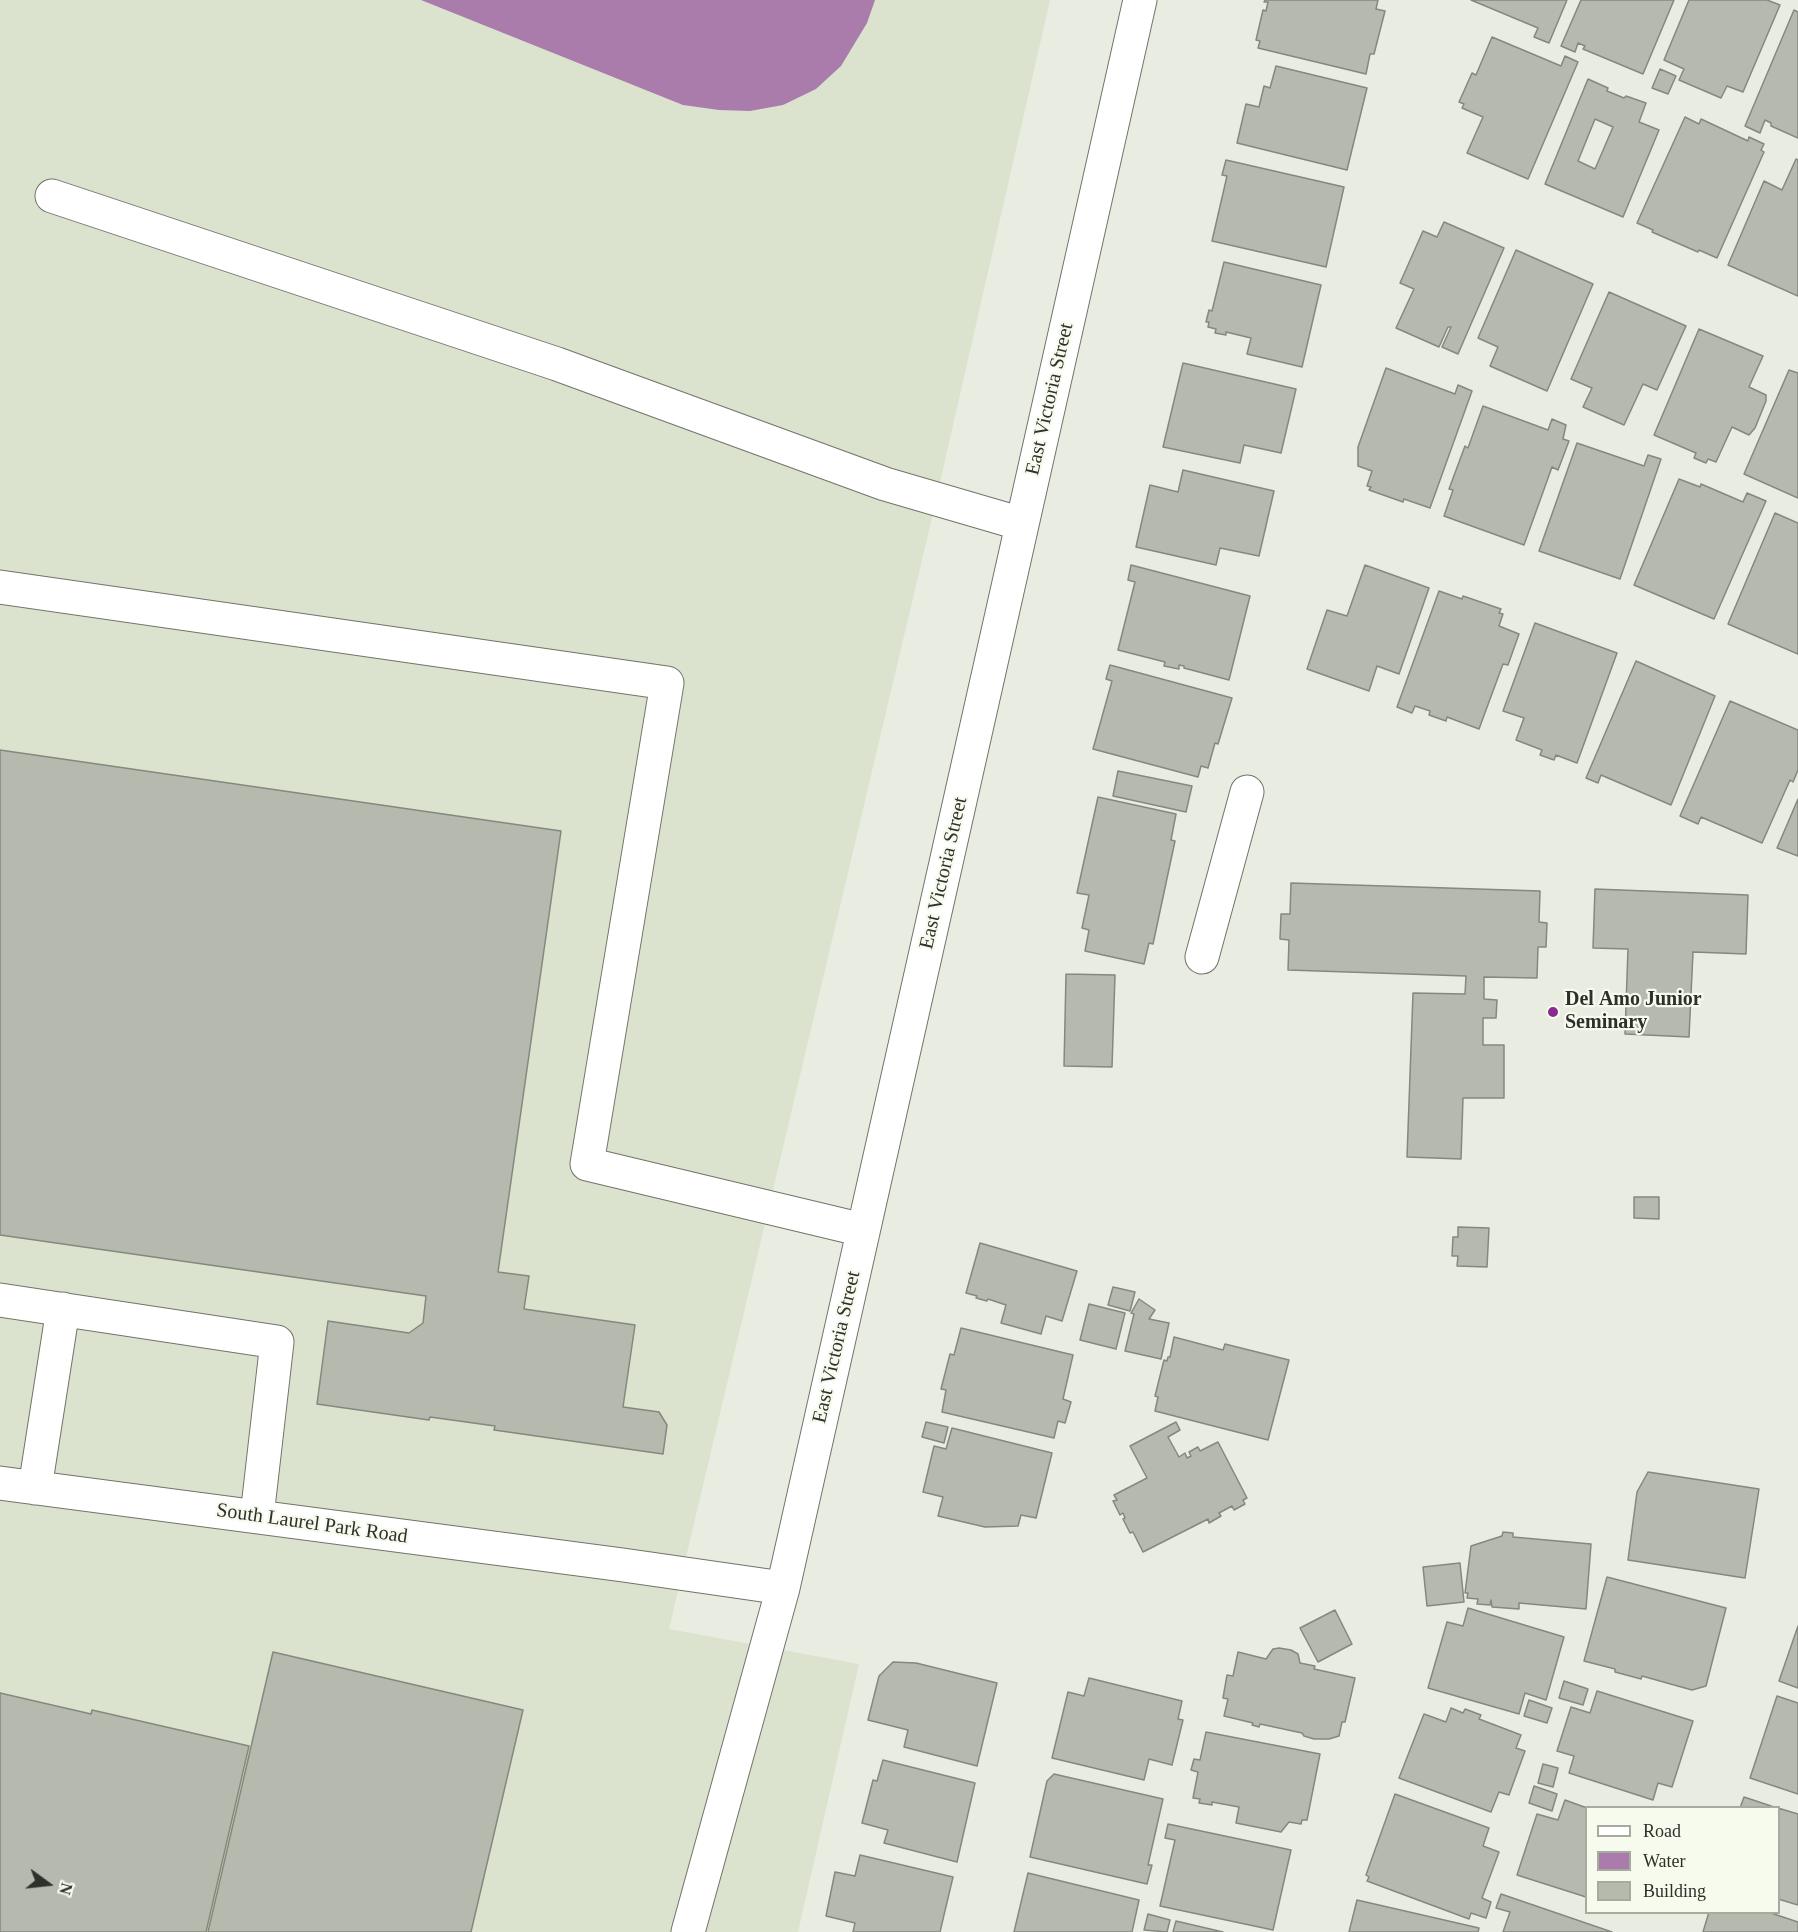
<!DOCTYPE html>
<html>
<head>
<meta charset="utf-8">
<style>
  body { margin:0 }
  #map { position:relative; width:1798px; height:1932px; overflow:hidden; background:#e9ede1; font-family:Georgia,serif }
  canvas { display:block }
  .legend { position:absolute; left:1585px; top:1806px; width:195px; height:108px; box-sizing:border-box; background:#f6fbee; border:2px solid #a6aaa0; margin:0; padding:8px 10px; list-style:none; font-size:18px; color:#2e302b }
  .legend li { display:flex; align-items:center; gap:12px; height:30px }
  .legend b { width:30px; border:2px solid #a6aaa0 }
  .north { position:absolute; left:18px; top:1854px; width:60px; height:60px; -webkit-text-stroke:4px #f6fbee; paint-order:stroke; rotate:105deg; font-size:16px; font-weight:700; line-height:24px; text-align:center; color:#2e302b }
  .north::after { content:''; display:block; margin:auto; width:21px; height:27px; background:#2e302b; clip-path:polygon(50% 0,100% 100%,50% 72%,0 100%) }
</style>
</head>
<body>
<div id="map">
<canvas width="1798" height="1932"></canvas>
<ul class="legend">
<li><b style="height:8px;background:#fff"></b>Road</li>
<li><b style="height:16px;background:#a97cab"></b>Water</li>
<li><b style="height:16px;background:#b6baae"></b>Building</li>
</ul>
<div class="north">N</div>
</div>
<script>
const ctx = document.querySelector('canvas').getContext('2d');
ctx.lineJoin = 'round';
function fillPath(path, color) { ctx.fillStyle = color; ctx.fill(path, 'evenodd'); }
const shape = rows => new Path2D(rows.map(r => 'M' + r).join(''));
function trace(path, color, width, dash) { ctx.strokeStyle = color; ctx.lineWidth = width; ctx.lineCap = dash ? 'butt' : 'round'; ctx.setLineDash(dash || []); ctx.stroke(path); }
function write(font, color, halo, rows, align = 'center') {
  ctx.font = font + ' Georgia,serif'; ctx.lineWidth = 4.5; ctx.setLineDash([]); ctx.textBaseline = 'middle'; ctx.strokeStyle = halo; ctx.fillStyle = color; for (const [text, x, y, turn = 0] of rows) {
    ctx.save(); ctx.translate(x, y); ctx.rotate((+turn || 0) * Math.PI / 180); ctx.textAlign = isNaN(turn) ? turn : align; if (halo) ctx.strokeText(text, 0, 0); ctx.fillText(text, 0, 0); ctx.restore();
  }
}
const built = shape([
  [0,0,1050,0,931,522,669,1629,859,1664,798,1932,0,1932]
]);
const water = shape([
  [421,0,875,0,867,23,841,66,816,89,783,105,750,111,719,110,683,105]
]);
const building = shape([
  [1265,0,1378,0,1376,9,1385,11,1374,54,1370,54,1366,74,1258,48,1260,41,1256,40,1263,10,1266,11,1268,2,1264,2,1265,0],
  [1471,0,1567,0,1549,43,1534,37,1538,28,1471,0],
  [1581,0,1674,0,1643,74,1583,49,1585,46,1578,43,1575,52,1561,46,1581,0],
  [1689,0,1767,0,1780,5,1743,92,1727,86,1721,98,1679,80,1684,69,1664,60,1689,0],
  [1794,10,1798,12,1798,138,1771,126,1771,123,1765,120,1760,133,1745,126,1794,10],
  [1492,37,1561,66,1565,56,1578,62,1528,179,1467,153,1483,117,1462,108,1464,104,1459,102,1472,73,1476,75,1492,37],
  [1276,66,1367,88,1347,170,1237,143,1246,104,1259,107,1264,86,1270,88,1276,66],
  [1660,69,1676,76,1668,94,1652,88,1660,69],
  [1588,79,1608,88,1607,91,1624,98,1626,96,1646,103,1639,122,1659,130,1623,217,1545,184,1588,79],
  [1595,119,1613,127,1595,169,1578,161,1595,119],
  [1685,117,1699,124,1701,119,1748,141,1749,137,1764,144,1761,150,1764,152,1717,258,1699,250,1698,252,1652,232,1653,230,1637,223,1685,117],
  [1796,159,1798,160,1798,296,1728,265,1764,181,1782,190,1796,159],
  [1226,160,1344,187,1326,267,1212,241,1227,176,1222,175,1226,160],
  [1444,222,1504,248,1458,354,1442,347,1451,327,1448,327,1439,347,1396,328,1414,289,1400,283,1423,231,1437,237,1444,222],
  [1516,250,1593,284,1547,391,1490,366,1498,347,1478,338,1516,250],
  [1224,262,1321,285,1302,367,1247,354,1251,338,1226,332,1226,335,1215,333,1216,329,1208,327,1209,322,1206,322,1209,310,1212,311,1224,262],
  [1609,292,1686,326,1657,390,1643,384,1624,425,1583,407,1592,388,1571,379,1609,292],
  [1699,329,1763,356,1749,387,1766,395,1766,401,1755,428,1749,435,1732,427,1716,462,1708,459,1706,463,1694,458,1696,453,1654,435,1699,329],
  [1183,363,1296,389,1281,453,1244,445,1240,463,1163,447,1183,363],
  [1386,368,1455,394,1458,385,1472,391,1430,508,1404,499,1403,502,1369,490,1371,487,1367,486,1372,471,1358,466,1358,447,1386,368],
  [1789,370,1798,373,1798,498,1744,474,1789,370],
  [1483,406,1548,430,1552,419,1566,425,1563,439,1569,441,1558,470,1552,467,1524,545,1444,516,1453,490,1449,489,1465,446,1468,448,1483,406],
  [1577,443,1644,466,1648,455,1661,459,1620,579,1539,551,1577,443],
  [1183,470,1274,491,1259,556,1220,548,1216,565,1136,547,1150,485,1178,492,1183,470],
  [1679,479,1700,487,1701,484,1743,502,1747,493,1766,501,1714,619,1634,585,1679,479],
  [1775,513,1798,523,1798,654,1728,624,1775,513],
  [1131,565,1250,596,1229,680,1184,668,1184,666,1179,665,1179,669,1164,666,1165,662,1118,650,1135,582,1128,580,1131,565],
  [1365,565,1429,588,1399,674,1377,666,1369,691,1307,669,1327,610,1347,616,1365,565],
  [1439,591,1462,599,1463,596,1501,609,1499,613,1503,614,1499,626,1519,634,1508,665,1503,664,1479,729,1447,717,1446,721,1429,715,1430,711,1415,706,1412,713,1397,707,1439,591],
  [1535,623,1617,653,1577,763,1556,755,1554,760,1540,755,1542,750,1516,740,1524,718,1503,711,1535,623],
  [1636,661,1715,696,1671,805,1601,775,1598,783,1586,778,1636,661],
  [1110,665,1232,698,1218,744,1215,743,1208,768,1201,766,1198,777,1093,749,1112,681,1106,679,1110,665],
  [1730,701,1798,730,1798,770,1793,782,1790,780,1762,843,1701,817,1698,824,1680,816,1730,701],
  [0,750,561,831,498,1272,529,1276,524,1309,635,1325,623,1407,659,1412,667,1425,663,1454,494,1430,495,1426,430,1417,429,1420,317,1404,328,1321,409,1333,423,1323,426,1296,0,1235,0,750],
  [1118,771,1192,786,1186,812,1113,796,1118,771],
  [1098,797,1176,814,1171,840,1175,841,1153,944,1149,943,1144,964,1085,951,1089,930,1082,928,1089,895,1077,893,1098,797],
  [1798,799,1798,856,1777,848,1798,799],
  [1291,883,1540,891,1539,922,1547,923,1546,947,1538,947,1537,978,1484,977,1484,999,1497,1000,1496,1018,1483,1018,1483,1045,1504,1045,1504,1098,1463,1098,1461,1159,1407,1157,1413,993,1465,994,1466,976,1288,970,1289,940,1280,939,1281,914,1290,914,1291,883],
  [1595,889,1748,895,1746,954,1693,952,1689,1037,1625,1034,1628,949,1593,948,1595,889],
  [1066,974,1115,975,1112,1067,1064,1066,1066,974],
  [1634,1197,1659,1197,1659,1219,1634,1218,1634,1197],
  [1458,1227,1489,1228,1487,1267,1457,1266,1458,1256,1452,1256,1453,1237,1458,1237,1458,1227],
  [980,1243,1077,1271,1062,1321,1046,1316,1041,1334,1001,1323,1006,1305,988,1299,987,1301,976,1298,977,1296,966,1293,980,1243],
  [1113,1287,1135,1292,1130,1311,1108,1305,1113,1287],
  [1139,1299,1155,1310,1149,1319,1169,1323,1161,1359,1125,1351,1134,1314,1131,1313,1139,1299],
  [1089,1304,1125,1313,1116,1349,1080,1340,1089,1304],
  [961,1328,1073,1355,1063,1399,1071,1402,1065,1423,1058,1421,1054,1438,942,1412,946,1390,941,1389,950,1354,954,1355,961,1328],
  [1174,1337,1223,1350,1225,1344,1289,1360,1268,1440,1155,1411,1158,1397,1155,1396,1164,1360,1167,1361,1168,1357,1170,1357,1174,1337],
  [926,1422,948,1427,944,1443,922,1437,926,1422],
  [1176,1422,1180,1430,1168,1437,1179,1457,1185,1453,1187,1458,1191,1456,1189,1452,1198,1447,1200,1451,1218,1442,1247,1498,1243,1500,1245,1504,1234,1510,1232,1506,1219,1513,1221,1516,1209,1523,1208,1519,1143,1552,1133,1532,1130,1533,1123,1519,1125,1518,1123,1513,1120,1515,1113,1501,1117,1500,1114,1495,1147,1478,1130,1446,1176,1422],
  [952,1428,1052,1453,1036,1518,1021,1515,1018,1526,985,1527,938,1516,943,1497,923,1492,934,1446,946,1449,952,1428],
  [1648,1472,1759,1489,1745,1578,1628,1560,1637,1492,1648,1472],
  [1503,1532,1513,1533,1513,1537,1591,1544,1586,1609,1519,1603,1519,1609,1492,1607,1491,1600,1490,1605,1477,1604,1478,1599,1467,1598,1468,1593,1465,1593,1471,1546,1502,1536,1503,1532],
  [1460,1563,1464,1602,1427,1606,1423,1567,1460,1563],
  [1607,1577,1726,1608,1706,1686,1692,1690,1642,1676,1641,1679,1615,1672,1615,1669,1584,1661,1607,1577],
  [1468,1608,1564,1637,1546,1700,1525,1693,1519,1714,1428,1688,1447,1622,1463,1626,1468,1608],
  [1335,1610,1352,1644,1318,1662,1300,1628,1335,1610],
  [1798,1626,1798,1688,1779,1681,1798,1626],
  [1279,1648,1291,1650,1298,1654,1300,1663,1315,1666,1314,1669,1355,1678,1345,1722,1342,1722,1339,1736,1329,1739,1314,1739,1304,1736,1302,1733,1260,1724,1259,1727,1252,1725,1253,1723,1224,1716,1228,1699,1223,1698,1227,1675,1233,1676,1238,1652,1266,1659,1273,1649,1279,1648],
  [273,1652,523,1710,471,1932,208,1932,273,1652],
  [893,1662,916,1663,997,1683,977,1766,904,1747,908,1730,868,1720,879,1676,893,1662],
  [1089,1678,1182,1701,1178,1719,1183,1720,1172,1765,1149,1759,1144,1780,1052,1758,1068,1692,1084,1696,1089,1678],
  [1564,1681,1588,1689,1583,1705,1559,1698,1564,1681],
  [1597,1691,1693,1721,1672,1787,1658,1783,1653,1800,1569,1773,1574,1756,1557,1751,1571,1707,1590,1713,1597,1691],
  [0,1693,91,1714,92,1710,249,1746,206,1932,0,1932,0,1693],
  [1777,1696,1798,1703,1798,1794,1750,1778,1777,1696],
  [1529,1700,1552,1708,1547,1723,1524,1716,1529,1700],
  [1451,1708,1463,1713,1465,1709,1481,1715,1479,1719,1521,1735,1516,1748,1525,1751,1509,1795,1499,1792,1491,1812,1399,1778,1424,1714,1446,1722,1451,1708],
  [1206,1732,1320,1754,1307,1820,1302,1820,1301,1824,1289,1822,1281,1832,1236,1823,1239,1807,1212,1802,1212,1805,1199,1803,1200,1799,1193,1798,1198,1772,1191,1770,1194,1759,1200,1760,1206,1732],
  [883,1760,975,1783,957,1862,884,1843,888,1830,862,1823,873,1780,877,1781,883,1760],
  [1543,1764,1558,1768,1553,1787,1538,1783,1543,1764],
  [1054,1774,1163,1799,1148,1865,1152,1865,1147,1884,1030,1857,1047,1781,1054,1774],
  [1534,1786,1557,1794,1552,1811,1529,1803,1534,1786],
  [1395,1794,1489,1828,1483,1846,1499,1852,1482,1898,1491,1902,1486,1918,1471,1913,1469,1919,1367,1881,1369,1877,1366,1875,1395,1794],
  [1744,1797,1777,1808,1740,1808,1744,1797],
  [1565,1800,1587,1808,1586,1897,1517,1875,1537,1814,1558,1820,1565,1800],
  [1778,1808,1798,1814,1798,1905,1778,1899,1778,1808],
  [1168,1824,1291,1850,1273,1930,1160,1906,1175,1840,1165,1838,1168,1824],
  [860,1855,953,1877,940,1932,853,1932,855,1923,826,1916,835,1872,855,1876,860,1855],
  [1028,1873,1139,1900,1132,1932,1014,1932,1028,1873],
  [1501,1894,1612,1932,1503,1932,1510,1912,1496,1908,1501,1894],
  [1357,1900,1479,1928,1478,1932,1349,1932,1357,1900],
  [1709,1912,1768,1912,1798,1922,1798,1932,1703,1932,1709,1912],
  [1148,1914,1170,1920,1167,1932,1144,1930,1148,1914],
  [1176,1921,1223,1932,1173,1932,1176,1921]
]);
const minor = shape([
  [52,196,557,364,885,484,1022,524],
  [0,587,667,683,587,1164,863,1230],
  [1202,957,1247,792],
  [0,1300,277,1342,257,1516],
  [0,1483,623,1565,783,1588,1140,0],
  [35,1488,63,1309],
  [688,1932,783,1588]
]);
const markers = [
  [1553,1012,6,"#8b2992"]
];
const streetNames = [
  ["East Victoria Street",1050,399,-77],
  ["East Victoria Street",944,873,-77],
  ["East Victoria Street",837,1347,-77],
  ["South Laurel Park Road",312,1524,8]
];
const poiNames = [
  ["Del Amo Junior",1565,1000],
  ["Seminary",1565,1023]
];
fillPath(built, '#dbe2ce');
fillPath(water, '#a97cab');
fillPath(building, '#b6baae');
trace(building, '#85887d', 1.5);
trace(minor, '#717469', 35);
trace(minor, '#fff', 33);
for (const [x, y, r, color] of markers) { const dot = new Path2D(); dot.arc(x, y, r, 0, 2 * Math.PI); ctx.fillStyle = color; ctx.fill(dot); trace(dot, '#f6fbee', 2); }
write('20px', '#2e302b', '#f6fbee', streetNames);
write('bold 20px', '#2e302b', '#f6fbee', poiNames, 'left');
</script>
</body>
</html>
